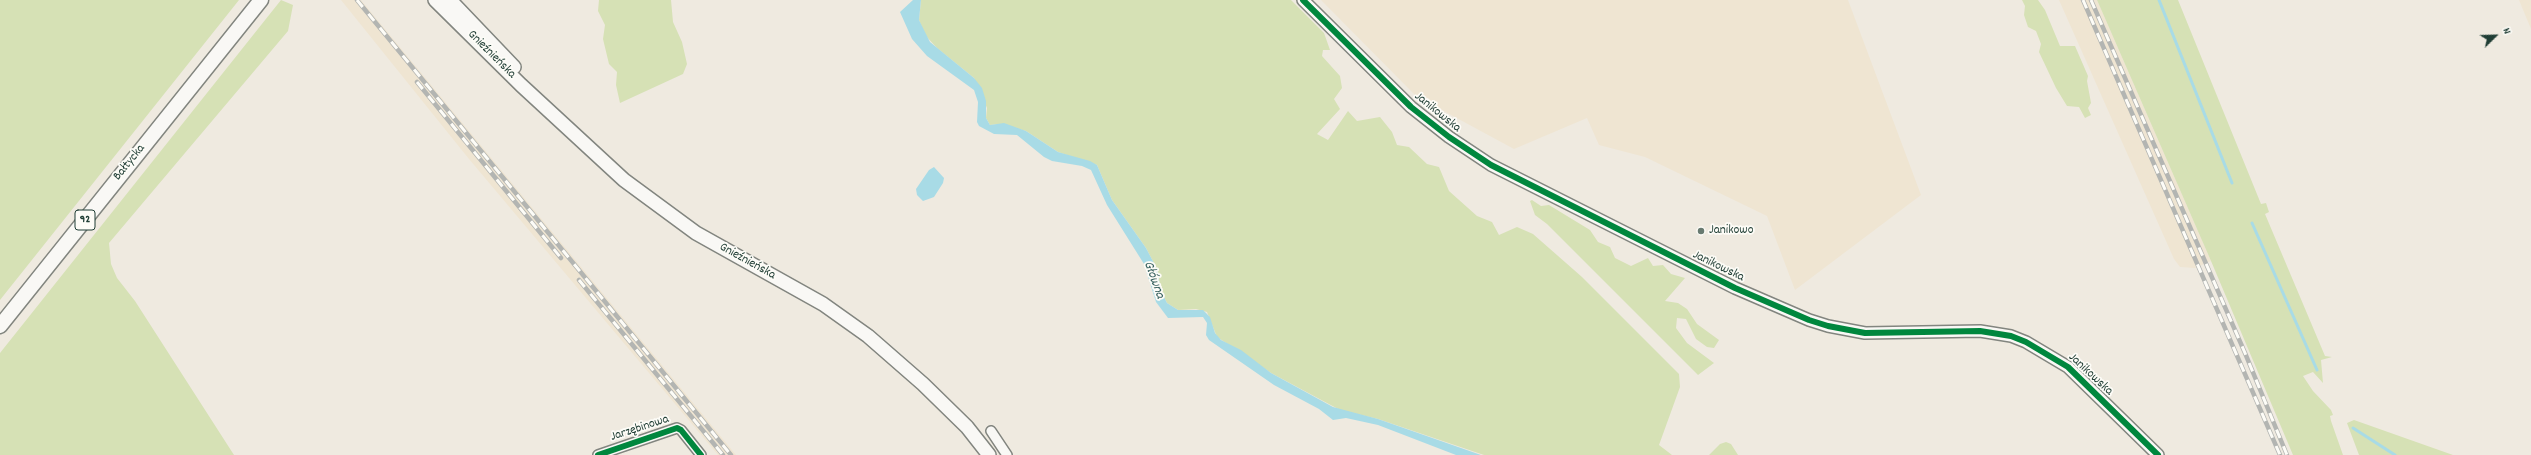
<!DOCTYPE html>
<html>
<head>
<meta charset="utf-8">
<style>
  body { margin:0 }
  #map { position:relative; width:2531px; height:455px; overflow:hidden; background:#efeae0; font-family:Dekko,sans-serif }
  canvas { display:block }
  .north { position:absolute; left:2475px; top:16px; width:40px; height:40px; -webkit-text-stroke:3px #fdfcf7; paint-order:stroke; rotate:67deg; font-size:11px; font-weight:700; line-height:16px; text-align:center; color:#1f3d34 }
  .north::after { content:''; display:block; margin:auto; width:14px; height:18px; background:#1f3d34; clip-path:polygon(50% 0,100% 100%,50% 72%,0 100%) }
</style>
</head>
<body>
<div id="map">
<canvas width="2531" height="455"></canvas>
<div class="north">N</div>
</div>
<script>
const ctx = document.querySelector('canvas').getContext('2d');
ctx.lineJoin = 'round';
function fillPath(path, color) { ctx.fillStyle = color; ctx.fill(path, 'evenodd'); }
const shape = rows => new Path2D(rows.map(r => 'M' + r).join(''));
function trace(path, color, width, dash) { ctx.strokeStyle = color; ctx.lineWidth = width; ctx.lineCap = dash ? 'butt' : 'round'; ctx.setLineDash(dash || []); ctx.stroke(path); }
function write(font, color, halo, rows, align = 'center') {
  ctx.font = font + ' Dekko,sans-serif'; ctx.lineWidth = 3.5; ctx.setLineDash([]); ctx.textBaseline = 'middle'; ctx.strokeStyle = halo; ctx.fillStyle = color; for (const [text, x, y, turn = 0] of rows) {
    ctx.save(); ctx.translate(x, y); ctx.rotate((+turn || 0) * Math.PI / 180); ctx.textAlign = isNaN(turn) ? turn : align; if (halo) ctx.strokeText(text, 0, 0); ctx.fillText(text, 0, 0); ctx.restore();
  }
}
const built = shape([
  [341,0,361,0,736,455,718,455,469,159],
  [1321,0,1848,0,1921,195,1795,290,1767,216,1645,157,1599,145,1587,118,1514,149,1416,96],
  [2059,0,2097,0,2211,261,2195,268,2180,267,2174,259],
  [2519,0,2531,0,2531,29]
]);
const green = shape([
  [0,0,239,0,0,300],
  [281,0,293,5,288,31,109,243,111,264,117,278,135,301,234,455,0,455,0,353],
  [599,0,671,0,673,22,682,42,687,64,683,74,620,103,616,85,617,72,609,64,603,39,605,25,598,11],
  [921,0,1291,0,1324,33,1330,50,1323,50,1322,56,1340,76,1342,88,1334,99,1340,109,1317,134,1328,140,1348,111,1357,121,1380,117,1392,132,1397,145,1409,147,1427,164,1439,167,1449,191,1477,216,1492,222,1499,235,1517,227,1533,234,1582,277,1679,374,1680,387,1659,445,1672,455,1484,455,1378,419,1340,410,1271,373,1217,337,1207,312,1196,309,1178,310,1167,303,1161,291,1157,269,1146,248,1112,200,1097,165,1058,152,1026,131,1000,124,990,125,986,118,987,108,974,78,937,48,925,35,919,20],
  [2022,0,2038,0,2045,10,2060,46,2075,46,2088,76,2087,81,2091,103,2088,108,2091,115,2085,118,2079,107,2067,106,2056,88,2039,52,2041,44,2036,31,2028,27,2024,15,2025,6],
  [2097,0,2178,0,2261,204,2266,203,2269,212,2265,214,2325,356,2332,357,2321,360,2323,383,2313,372,2303,376,2313,391,2331,410,2333,415,2330,416,2331,421,2343,455,2293,455,2211,261],
  [1532,200,1541,206,1549,205,1590,230,1598,242,1610,247,1615,258,1631,266,1648,258,1653,266,1663,265,1671,274,1685,278,1665,301,1678,303,1687,309,1697,324,1719,340,1714,348,1707,347,1696,339,1686,319,1677,318,1676,328,1687,343,1714,363,1698,375,1547,224,1535,215,1530,201],
  [2354,420,2453,455,2359,455,2347,423],
  [1726,442,1731,444,1738,455,1709,455,1720,444]
]);
const water = shape([
  [913,0,921,0,919,20,930,42,974,78,982,88,986,101,986,118,990,125,1004,123,1026,131,1058,152,1090,161,1097,165,1112,200,1146,248,1157,269,1161,291,1167,303,1178,310,1203,310,1210,317,1215,333,1221,340,1241,350,1271,373,1333,407,1378,419,1481,455,1456,455,1378,425,1346,418,1333,420,1319,409,1274,385,1209,340,1206,335,1207,323,1203,317,1168,318,1156,302,1144,264,1107,205,1091,170,1082,166,1052,161,1044,157,1017,135,994,134,979,126,977,122,978,102,974,90,927,56,912,39,900,12],
  [934,167,944,178,943,183,934,197,923,201,917,195,916,189,929,170]
]);
const stream = shape([
  [2159,0,2232,183],
  [2252,223,2317,370],
  [2353,428,2395,455]
]);
const minor = shape([
  [991,431,1007,455],
  [598,455,677,428,681,430,701,455]
]);
const tertiary = shape([
  [1303,0,1411,107,1449,137,1491,165,1735,288,1809,320,1828,326,1865,333,1980,331,2011,336,2026,342,2068,367,2158,455]
]);
const secondary = shape([
  [435,0,521,85,624,180,696,233,823,304,868,336,923,384,967,427,989,455],
  [450,0,514,67]
]);
const primary = shape([
  [0,326,261,0]
]);
const rail = shape([
  [357,0,731,455],
  [2083,0,2280,455],
  [2091,0,2245,353,2287,455],
  [417,82,561,258],
  [579,280,723,455]
]);
const cycleway = shape([
  [1303,0,1411,107,1449,137,1491,165,1735,288,1809,320,1828,326,1865,333,1980,331,2011,336,2026,342,2068,367,2158,455],
  [598,455,677,428,681,430,701,455]
]);
const markers = [
  [1701,231,4,"#687a70"]
];
const shields = [
  [85,220,20]
];
const shieldNames = [
  ["92",85,220]
];
const streetNames = [
  ["Gnieźnieńska",491,55,45],
  ["Janikowska",1437,113,39],
  ["Bałtycka",130,163,-51],
  ["Gnieźnieńska",747,262,29],
  ["Janikowska",1718,267,26],
  ["Janikowska",2090,375,43],
  ["Jarzębinowa",640,429,-18]
];
const poiNames = [
  ["Janikowo",1709,231]
];
const waterNames = [
  ["Główna",1153,280,70]
];
fillPath(built, '#efe5d2');
fillPath(green, '#d6e1b5');
fillPath(water, '#a8dbe6');
trace(stream, '#a8dbe6', 3);
trace(minor, '#82857f', 12);
trace(tertiary, '#82857f', 14);
trace(secondary, '#82857f', 16);
trace(primary, '#82857f', 17);
trace(minor, '#f9f8f5', 9);
trace(tertiary, '#f9f8f5', 11);
trace(secondary, '#f9f8f5', 13);
trace(primary, '#f9f8f5', 14);
trace(rail, '#b3b5b2', 4.5);
trace(rail, '#fdfcf7', 3, [9]);
trace(cycleway, '#00873e', 6);
for (const [x, y, r, color] of markers) { const dot = new Path2D(); dot.arc(x, y, r, 0, 2 * Math.PI); ctx.fillStyle = color; ctx.fill(dot); trace(dot, '#fdfcf7', 1.5); }
for (const [x, y, w] of shields) { const box = new Path2D(); box.roundRect(x - w / 2, y - 10, w, 20, 3); ctx.fillStyle = '#fdfcf7'; ctx.fill(box); trace(box, '#1f3d34', 1); }
write('bold 12px', '#1f3d34', null, shieldNames);
write('13px', '#1f3d34', '#fdfcf7', streetNames);
write('13px', '#1f3d34', '#fdfcf7', poiNames, 'left');
write('italic 14px', '#3a6361', '#fdfcf7', waterNames);
</script>
</body>
</html>
